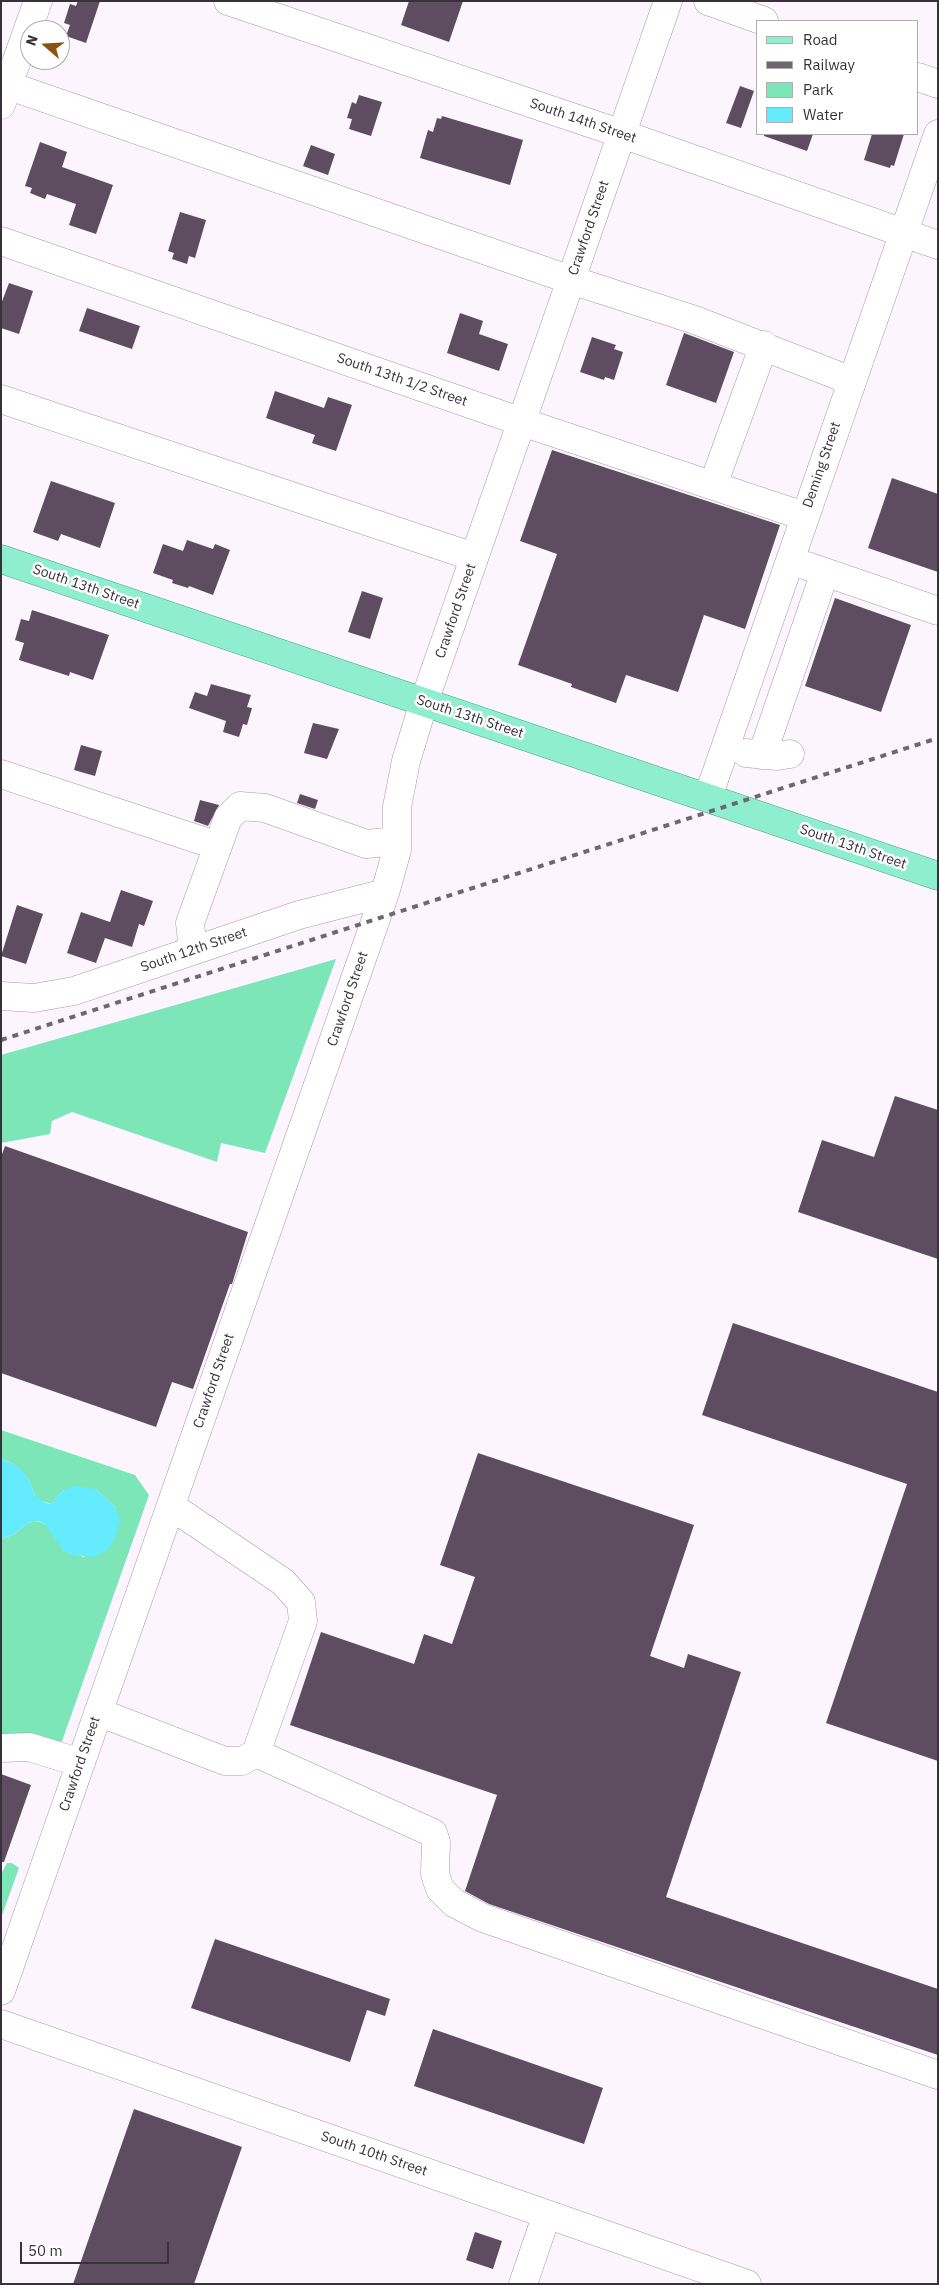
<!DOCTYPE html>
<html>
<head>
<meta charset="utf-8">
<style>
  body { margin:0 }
  #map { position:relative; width:939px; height:2285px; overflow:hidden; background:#fdf5fe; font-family:"IBM Plex Sans",sans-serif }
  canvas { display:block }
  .frame { position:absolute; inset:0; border:2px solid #39313a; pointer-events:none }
  .legend { position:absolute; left:756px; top:20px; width:162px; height:115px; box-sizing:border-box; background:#fff; border:1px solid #b0adb0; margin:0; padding:6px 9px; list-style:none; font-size:15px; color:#39313a }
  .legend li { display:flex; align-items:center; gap:10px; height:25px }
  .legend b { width:25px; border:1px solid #b0adb0 }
  .north { position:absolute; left:20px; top:20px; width:50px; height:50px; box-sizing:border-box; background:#fff; border:1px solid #b0adb0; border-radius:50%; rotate:289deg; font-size:14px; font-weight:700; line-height:20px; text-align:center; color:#39313a }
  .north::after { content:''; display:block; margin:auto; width:18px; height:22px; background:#8d520d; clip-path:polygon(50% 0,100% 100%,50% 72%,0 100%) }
  .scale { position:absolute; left:20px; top:2242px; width:149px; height:22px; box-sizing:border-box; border:2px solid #39313a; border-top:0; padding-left:6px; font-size:15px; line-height:18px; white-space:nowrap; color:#39313a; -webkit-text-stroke:4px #fff; paint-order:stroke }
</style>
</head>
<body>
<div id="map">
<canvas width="939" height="2285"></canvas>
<div class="frame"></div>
<ul class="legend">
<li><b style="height:6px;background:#8feecd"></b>Road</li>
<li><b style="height:6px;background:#6f6770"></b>Railway</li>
<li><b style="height:14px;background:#7ce6b9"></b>Park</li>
<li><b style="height:14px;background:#64ebfe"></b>Water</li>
</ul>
<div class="north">N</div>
<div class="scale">50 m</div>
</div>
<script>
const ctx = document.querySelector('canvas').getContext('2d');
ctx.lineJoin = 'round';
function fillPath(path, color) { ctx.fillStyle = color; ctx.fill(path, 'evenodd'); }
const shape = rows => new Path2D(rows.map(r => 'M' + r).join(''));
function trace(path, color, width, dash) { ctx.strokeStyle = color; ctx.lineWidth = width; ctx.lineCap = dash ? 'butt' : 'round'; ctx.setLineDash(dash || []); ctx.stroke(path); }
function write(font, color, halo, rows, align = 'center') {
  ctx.font = font + ' "IBM Plex Sans",sans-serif'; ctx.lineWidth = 5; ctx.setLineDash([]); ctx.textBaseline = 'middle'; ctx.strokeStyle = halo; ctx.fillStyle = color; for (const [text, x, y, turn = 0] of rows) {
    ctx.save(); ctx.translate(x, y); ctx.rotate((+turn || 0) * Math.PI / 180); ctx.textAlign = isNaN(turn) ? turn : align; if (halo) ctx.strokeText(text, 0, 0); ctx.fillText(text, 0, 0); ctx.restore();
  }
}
const green = shape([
  [336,959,265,1153,221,1143,217,1162,72,1112,52,1121,50,1134,1,1143,1,1055],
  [1,1430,135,1475,149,1495,61,1744,1,1735,1,1539,15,1534,27,1523,37,1521,45,1524,50,1528,63,1550,84,1557,116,1508,96,1489,64,1490,51,1504,39,1500,35,1495,28,1478,12,1463,1,1459],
  [7,1863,12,1863,19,1868,1,1918,1,1874]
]);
const water = shape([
  [1,1459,12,1463,22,1470,28,1478,35,1495,46,1503,51,1504,64,1490,75,1486,96,1489,105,1497,116,1508,120,1522,115,1538,107,1550,94,1557,73,1555,63,1550,45,1524,38,1521,27,1523,15,1534,1,1539]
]);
const building = shape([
  [78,1,100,1,86,43,66,36,70,25,64,23,70,4,76,6],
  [409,1,463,1,449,42,401,25],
  [740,86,754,91,741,128,726,123],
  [359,95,382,102,371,136,349,129,352,119,347,118,352,102,356,104],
  [442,116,523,140,510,185,420,158,428,130,433,132,437,118,441,119],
  [764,134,813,134,807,151,764,136],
  [872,134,904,134,894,166,891,165,890,168,864,160],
  [40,142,67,152,62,167,113,185,96,234,69,225,76,204,47,194,45,199,30,193,32,188,25,186],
  [311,145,335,154,328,175,303,166],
  [180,212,206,220,195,258,189,256,187,264,172,259,174,253,168,251],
  [9,283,33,291,19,334,1,328,1,304],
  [87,308,140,326,132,349,79,331],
  [460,313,483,321,479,334,508,344,499,371,447,353],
  [684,333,734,352,716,403,666,385],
  [592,337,616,345,614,349,623,352,614,380,605,377,604,380,580,372],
  [275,391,324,408,328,397,352,405,336,451,312,443,315,435,266,418],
  [552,450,780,525,745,629,704,615,678,692,626,675,616,703,571,687,572,684,518,665,557,554,520,541],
  [892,478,938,494,938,572,868,548],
  [51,481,115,503,100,548,61,534,58,541,33,532],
  [187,540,213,549,215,544,230,550,213,595,189,586,188,588,172,583,173,580,153,573,163,544,183,551],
  [362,591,383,598,370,639,348,632],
  [835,598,911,625,881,712,805,686],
  [32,610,109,635,93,680,70,672,69,676,19,660,24,643,15,640,21,619,29,621],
  [211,684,251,695,247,707,252,708,247,725,243,724,239,737,223,732,226,721,189,708,195,692,207,696],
  [313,723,339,729,327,759,304,753],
  [81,745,102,751,95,776,74,770],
  [300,794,318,800,315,809,297,803],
  [200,800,219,805,208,826,194,821],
  [121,890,153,901,144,926,139,924,132,947,105,938,96,963,67,953,81,912,110,922],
  [17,905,43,914,26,964,1,956],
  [895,1096,938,1110,938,1259,798,1212,822,1140,874,1157],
  [5,1146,248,1232,232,1284,230,1284,193,1389,172,1382,156,1427,1,1373,1,1157],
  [733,1323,938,1392,938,1761,826,1723,907,1484,702,1415],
  [478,1453,694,1525,650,1656,684,1668,688,1654,741,1672,666,1897,938,1989,938,2055,489,1904,465,1891,497,1795,290,1725,321,1632,414,1664,424,1634,452,1644,475,1577,440,1565],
  [1,1774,31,1785,4,1862,1,1862],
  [215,1939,390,1999,385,2016,367,2010,350,2062,191,2008],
  [433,2029,603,2088,584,2144,414,2086],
  [134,2109,242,2147,194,2284,73,2284],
  [475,2232,502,2241,493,2269,466,2260]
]);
const minor = shape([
  [228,1,622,134,938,245],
  [708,1,764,21],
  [918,77,938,84],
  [1,83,571,280,695,320,852,381],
  [1,105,38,1],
  [1,241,522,422,804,516],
  [1,399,474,557],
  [713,485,764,345],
  [807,566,938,611],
  [746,753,777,756,790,754],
  [762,755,825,572],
  [1,774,218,846],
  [708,797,938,134],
  [193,950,190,923,228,818,240,806,265,808,366,844,397,841],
  [1,996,34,998,74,991,299,915,385,893],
  [98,1712,225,1761,242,1761,256,1753,303,1621,301,1602,283,1582,171,1506],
  [1,1748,29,1747,81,1763],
  [256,1753,433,1833,436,1842,435,1874,440,1889,454,1903,483,1918,938,2075],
  [1,1991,385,893,397,850,397,807,406,761,424,702,668,1],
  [1,2024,747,2284],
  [523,2284,547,2214]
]);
const major = shape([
  [1,559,938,876]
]);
const rail = shape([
  [1,1040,938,738]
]);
const streetNames = [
  ["South 14th Street",583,121,19],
  ["Crawford Street",589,228,-71],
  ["South 13th 1/2 Street",402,380,19],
  ["Deming Street",822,465,-71],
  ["South 13th Street",86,587,19],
  ["Crawford Street",456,611,-71],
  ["South 13th Street",470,717,18],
  ["South 13th Street",853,847,19],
  ["South 12th Street",194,950,-19],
  ["Crawford Street",348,999,-71],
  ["Crawford Street",214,1381,-71],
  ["Crawford Street",80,1764,-71],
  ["South 10th Street",374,2154,19]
];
fillPath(green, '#7ce6b9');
fillPath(water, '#64ebfe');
fillPath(building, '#5e4d61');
trace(minor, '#ab97ad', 29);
trace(major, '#40a483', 29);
trace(minor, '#fff', 28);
trace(major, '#8feecd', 28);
trace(rail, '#6f6770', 4, [6, 6]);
write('14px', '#39313a', '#fff', streetNames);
</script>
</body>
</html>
